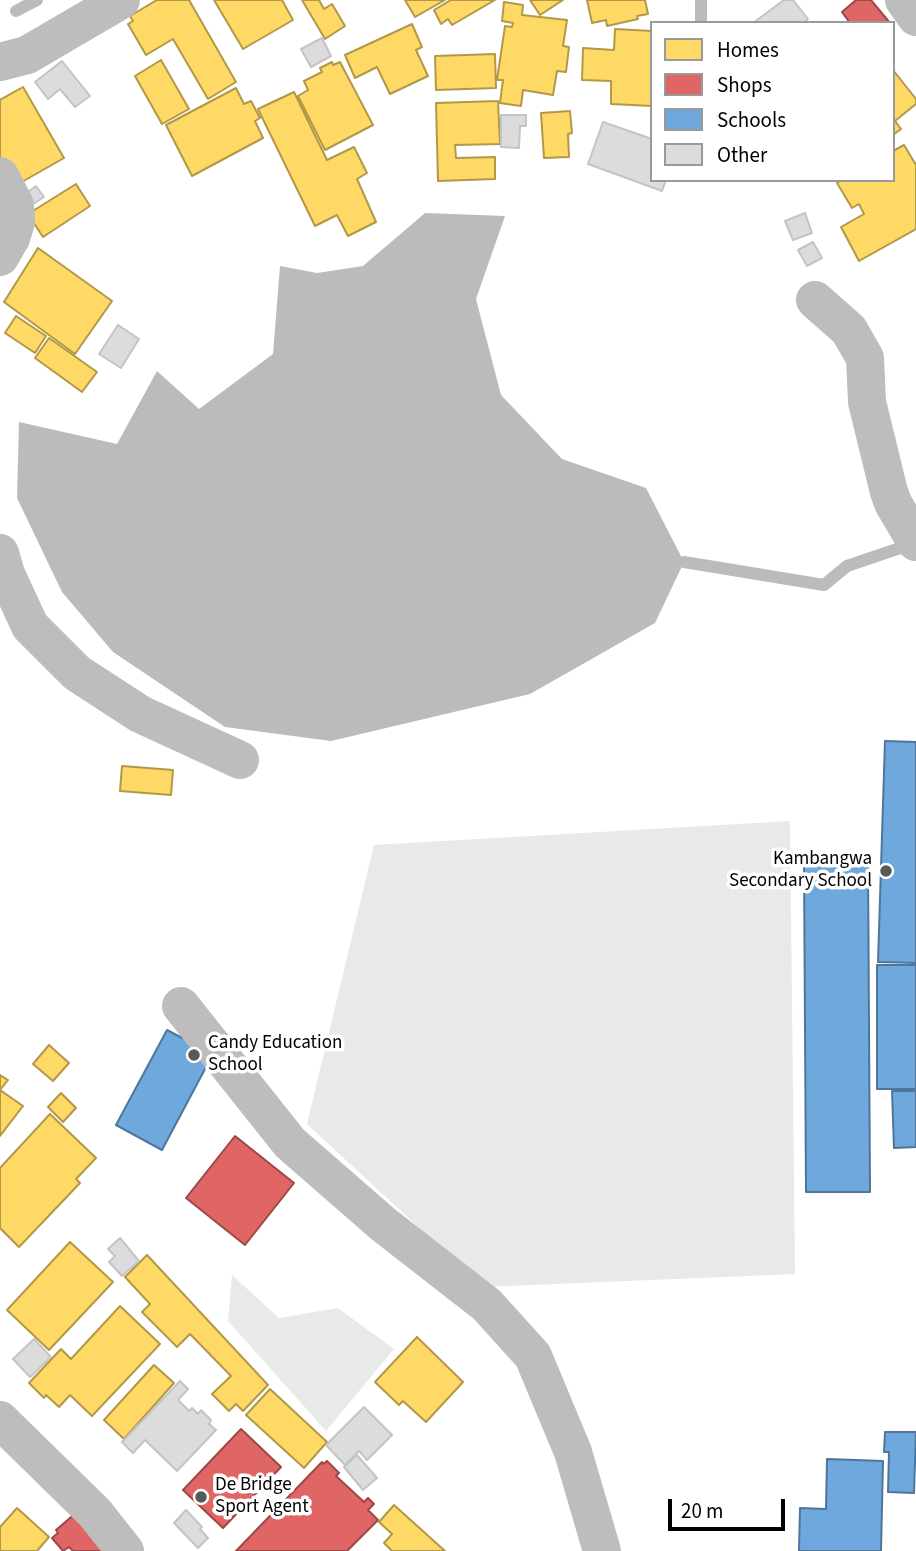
<!DOCTYPE html>
<html>
<head>
<meta charset="utf-8">
<style>
  body { margin:0 }
  #map { position:relative; width:916px; height:1551px; overflow:hidden; background:#fff; font-family:"Source Sans 3",sans-serif }
  canvas { display:block }
  .legend { position:absolute; left:650px; top:21px; width:245px; height:161px; box-sizing:border-box; background:#fff; border:2px solid #999; margin:0; padding:9px 12px; list-style:none; font-size:21px; color:#000 }
  .legend li { display:flex; align-items:center; gap:14px; height:35px }
  .legend b { width:35px; border:2px solid #999 }
  .scale { position:absolute; left:668px; top:1499px; width:117px; height:32px; box-sizing:border-box; border:4px solid #000; border-top:0; padding-left:9px; font-size:21px; line-height:24px; white-space:nowrap; color:#000; -webkit-text-stroke:5px #fff; paint-order:stroke }
</style>
</head>
<body>
<div id="map">
<canvas width="916" height="1551"></canvas>
<ul class="legend">
<li><b style="height:19px;background:#ffd966"></b>Homes</li>
<li><b style="height:19px;background:#e06666"></b>Shops</li>
<li><b style="height:19px;background:#6fa8dc"></b>Schools</li>
<li><b style="height:19px;background:#dcdcdc"></b>Other</li>
</ul>
<div class="scale">20 m</div>
</div>
<script>
const ctx = document.querySelector('canvas').getContext('2d');
ctx.lineJoin = 'round';
function fillPath(path, color) { ctx.fillStyle = color; ctx.fill(path, 'evenodd'); }
const shape = rows => new Path2D(rows.map(r => 'M' + r).join(''));
function trace(path, color, width, dash) { ctx.strokeStyle = color; ctx.lineWidth = width; ctx.lineCap = dash ? 'butt' : 'round'; ctx.setLineDash(dash || []); ctx.stroke(path); }
function write(font, color, halo, rows, align = 'center') {
  ctx.font = font + ' "Source Sans 3",sans-serif'; ctx.lineWidth = 7; ctx.setLineDash([]); ctx.textBaseline = 'middle'; ctx.strokeStyle = halo; ctx.fillStyle = color; for (const [text, x, y, turn = 0] of rows) {
    ctx.save(); ctx.translate(x, y); ctx.rotate((+turn || 0) * Math.PI / 180); ctx.textAlign = isNaN(turn) ? turn : align; if (halo) ctx.strokeText(text, 0, 0); ctx.fillText(text, 0, 0); ctx.restore();
  }
}
const green = shape([
  [790,821,795,1274,483,1287,307,1124,374,845],
  [232,1275,279,1318,338,1308,394,1349,326,1431,228,1321]
]);
const water = shape([
  [425,213,505,216,476,299,501,395,562,459,646,488,684,562,655,623,530,694,331,741,225,727,113,652,62,592,17,498,19,422,117,444,157,371,199,409,273,354,280,266,317,273,363,266]
]);
const homes = shape([
  [157,0,189,0,236,82,208,99,173,39,146,55,128,24,133,21,130,16,157,0],
  [214,0,282,0,293,20,243,49,214,0],
  [302,0,319,0,324,9,332,4,345,26,325,39,302,0],
  [405,0,445,0,415,17,405,0],
  [451,0,495,0,452,25,448,19,441,24,434,10,451,0],
  [530,0,563,0,540,15,530,0],
  [587,0,645,0,648,14,637,16,638,19,607,26,606,20,592,23,587,0],
  [504,2,523,5,522,15,567,20,563,46,569,47,566,72,557,71,553,95,523,90,521,106,500,103,503,80,497,80,505,26,512,27,513,23,502,21,504,2],
  [412,24,422,47,416,50,428,76,390,94,377,67,355,78,345,55,412,24],
  [615,29,652,31,652,106,611,104,611,81,582,80,583,48,614,50,615,29],
  [495,54,496,88,436,90,435,56,495,54],
  [161,60,189,109,162,124,135,76,161,60],
  [332,62,333,65,340,62,373,125,325,150,298,96,308,90,304,81,322,72,320,68,332,62],
  [893,70,916,99,916,104,895,121,901,129,893,135,893,70],
  [23,87,64,158,13,187,0,165,0,100,23,87],
  [236,88,244,104,251,101,260,118,255,121,263,138,192,176,166,125,236,88],
  [294,92,327,160,354,147,367,173,357,179,376,222,348,236,337,215,315,226,258,109,294,92],
  [498,101,500,144,455,145,456,158,495,157,495,179,438,181,436,103,498,101],
  [570,111,572,133,568,134,569,157,544,158,541,113,570,111],
  [904,145,916,165,916,229,859,261,841,227,864,214,859,204,852,208,837,183,842,180,893,180,893,151,904,145],
  [76,184,90,206,43,237,28,214,76,184],
  [38,248,112,301,75,354,4,302,38,248],
  [16,316,46,336,35,353,5,333,16,316],
  [49,338,97,372,82,392,35,358,49,338],
  [122,766,173,770,171,795,120,791,122,766],
  [49,1045,69,1063,53,1081,33,1064,49,1045],
  [0,1075,8,1080,0,1090,23,1106,0,1136,0,1075],
  [61,1093,76,1108,63,1122,48,1107,61,1093],
  [50,1114,96,1158,76,1179,80,1183,19,1247,0,1228,0,1168,50,1114],
  [70,1242,113,1282,49,1350,7,1310,70,1242],
  [147,1255,268,1385,243,1411,236,1404,229,1411,212,1394,231,1376,190,1334,177,1347,142,1312,150,1304,125,1277,147,1255],
  [120,1306,160,1344,92,1416,70,1395,59,1407,46,1395,44,1398,29,1383,61,1349,71,1359,120,1306],
  [417,1337,463,1382,426,1422,403,1401,399,1405,375,1382,417,1337],
  [154,1365,174,1383,124,1439,104,1420,154,1365],
  [270,1389,327,1442,304,1468,246,1415,270,1389],
  [394,1505,445,1551,392,1551,384,1543,392,1534,379,1522,394,1505],
  [17,1508,49,1537,37,1551,0,1551,0,1527,17,1508]
]);
const shops = shape([
  [856,0,871,0,890,23,850,23,842,12,856,0],
  [235,1136,294,1183,245,1245,186,1198,235,1136],
  [241,1429,281,1467,223,1528,183,1490,241,1429],
  [327,1461,339,1473,336,1476,364,1502,368,1498,374,1504,368,1510,378,1520,347,1551,236,1551,322,1462,323,1464,327,1461],
  [77,1512,112,1551,73,1551,69,1547,63,1551,52,1538,58,1533,56,1530,77,1512]
]);
const schools = shape([
  [885,741,916,742,916,963,878,962,885,741],
  [868,862,870,1192,806,1192,804,863,868,862],
  [877,965,916,965,916,1089,877,1089,877,965],
  [167,1030,213,1054,162,1150,116,1125,167,1030],
  [892,1091,916,1091,916,1147,894,1148,892,1091],
  [885,1432,916,1432,914,1493,888,1492,889,1452,884,1452,885,1432],
  [827,1459,883,1461,881,1551,799,1551,800,1508,826,1509,827,1459]
]);
const stream = shape([
  [16,11,37,0],
  [701,23,701,0],
  [684,562,824,585,847,566,912,544]
]);
const building = shape([
  [784,0,793,0,808,19,803,23,753,23,784,0],
  [322,38,331,56,311,67,301,49,322,38],
  [62,61,90,96,75,107,60,89,48,99,35,82,62,61],
  [501,115,526,115,526,126,520,126,519,148,501,147,501,115],
  [603,122,652,139,652,180,666,180,662,191,588,164,603,122],
  [36,186,44,197,24,210,17,200,36,186],
  [805,213,812,233,793,240,785,221,805,213],
  [813,242,822,258,807,266,798,250,813,242],
  [118,325,139,339,121,368,99,354,118,325],
  [120,1238,139,1261,122,1276,109,1262,115,1256,108,1249,120,1238],
  [34,1339,51,1357,30,1377,13,1359,34,1339],
  [180,1381,188,1389,178,1400,189,1411,192,1408,198,1414,201,1410,211,1420,209,1424,216,1430,177,1471,145,1440,133,1453,122,1442,180,1381],
  [364,1407,392,1435,367,1460,359,1451,345,1465,326,1445,364,1407],
  [357,1455,377,1478,363,1490,344,1467,357,1455],
  [186,1510,202,1527,200,1529,208,1538,198,1548,174,1523,186,1510]
]);
const minor = shape([
  [904,0,916,17],
  [0,62,27,55,121,0],
  [0,176,15,205,16,222,11,238,0,257],
  [815,300,849,330,865,358,867,402,889,492,893,503,916,542],
  [0,553,6,574,30,626,77,673,140,714,240,760],
  [181,1006,290,1143,383,1224,487,1305,533,1356,573,1452,602,1551],
  [0,1420,95,1513,125,1551]
]);
const markers = [
  [886,871,7,"#595959"],
  [194,1055,7,"#595959"],
  [201,1497,7,"#595959"]
];
const poiNames = [
  ["Kambangwa",872,860,"right"],
  ["Secondary School",872,882,"right"],
  ["Candy Education",208,1044],
  ["School",208,1066],
  ["De Bridge",215,1486],
  ["Sport Agent",215,1508]
];
fillPath(green, '#e9e9e9');
fillPath(water, '#bbb');
fillPath(homes, '#ffd966');
trace(homes, '#b29847', 2);
fillPath(shops, '#e06666');
trace(shops, '#9d4747', 2);
fillPath(schools, '#6fa8dc');
trace(schools, '#4e769a', 2);
trace(stream, '#bbb', 12);
fillPath(building, '#dcdcdc');
trace(building, '#c4c4c4', 2);
trace(minor, '#bdbdbd', 38);
for (const [x, y, r, color] of markers) { const dot = new Path2D(); dot.arc(x, y, r, 0, 2 * Math.PI); ctx.fillStyle = color; ctx.fill(dot); trace(dot, '#fff', 2.5); }
write('19px', '#000', '#fff', poiNames, 'left');
</script>
</body>
</html>
